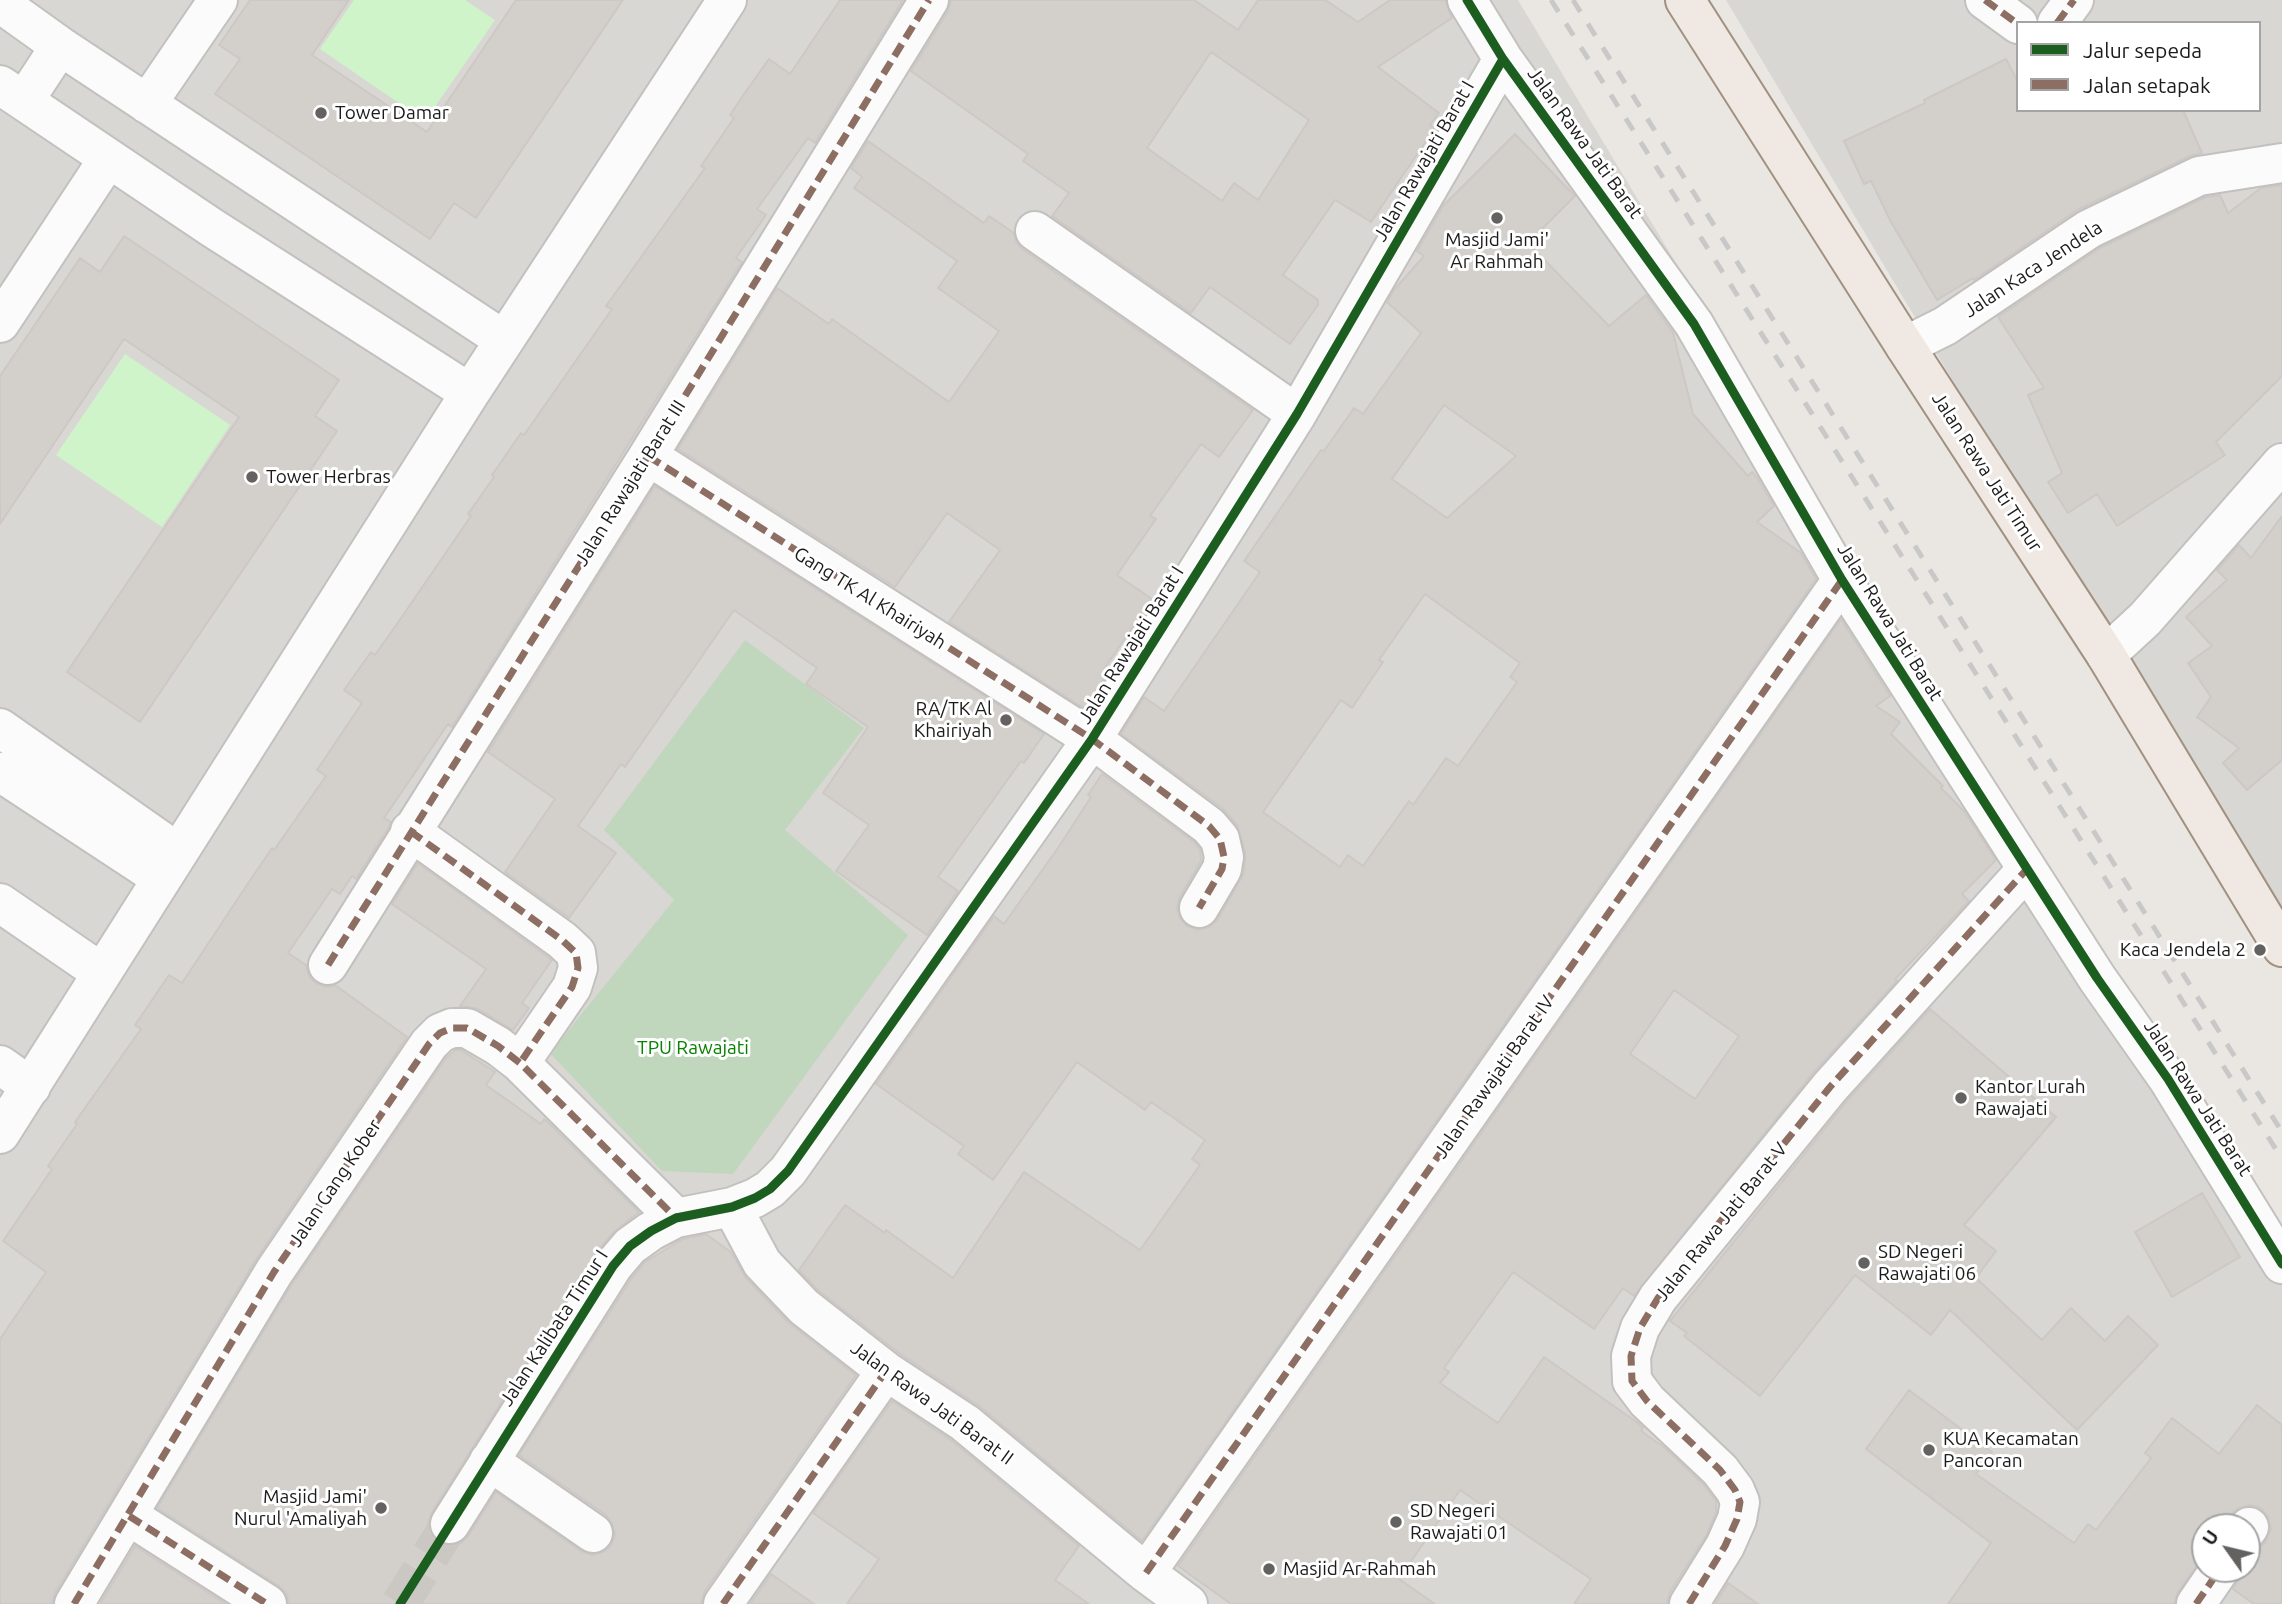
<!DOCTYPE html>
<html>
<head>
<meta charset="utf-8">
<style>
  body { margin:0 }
  #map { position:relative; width:2282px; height:1604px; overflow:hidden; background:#eae7e2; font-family:Ubuntu,sans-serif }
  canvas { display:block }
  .legend { position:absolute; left:2016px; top:21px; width:245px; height:91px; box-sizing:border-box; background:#fff; border:2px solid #a4a4a4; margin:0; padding:9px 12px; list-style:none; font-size:21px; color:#1b1b1b }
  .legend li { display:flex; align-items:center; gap:14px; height:35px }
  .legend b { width:35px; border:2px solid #a4a4a4 }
  .north { position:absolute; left:2191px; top:1513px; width:70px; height:70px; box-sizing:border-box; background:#fff; border:2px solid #a4a4a4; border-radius:50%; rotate:304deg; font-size:19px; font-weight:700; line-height:28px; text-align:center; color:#1b1b1b }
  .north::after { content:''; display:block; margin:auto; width:24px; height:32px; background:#636261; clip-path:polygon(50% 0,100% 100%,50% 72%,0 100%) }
</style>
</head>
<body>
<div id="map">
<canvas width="2282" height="1604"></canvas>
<ul class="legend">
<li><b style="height:9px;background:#1b5e20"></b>Jalur sepeda</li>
<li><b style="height:9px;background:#8d6e63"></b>Jalan setapak</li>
</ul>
<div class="north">U</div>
</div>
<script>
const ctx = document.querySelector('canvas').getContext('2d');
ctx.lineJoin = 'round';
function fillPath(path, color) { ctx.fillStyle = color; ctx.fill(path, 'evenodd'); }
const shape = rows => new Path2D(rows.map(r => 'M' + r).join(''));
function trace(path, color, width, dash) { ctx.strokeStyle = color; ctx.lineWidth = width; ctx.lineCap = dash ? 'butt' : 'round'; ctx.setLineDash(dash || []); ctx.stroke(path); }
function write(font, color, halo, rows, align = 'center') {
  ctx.font = font + ' Ubuntu,sans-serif'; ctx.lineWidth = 6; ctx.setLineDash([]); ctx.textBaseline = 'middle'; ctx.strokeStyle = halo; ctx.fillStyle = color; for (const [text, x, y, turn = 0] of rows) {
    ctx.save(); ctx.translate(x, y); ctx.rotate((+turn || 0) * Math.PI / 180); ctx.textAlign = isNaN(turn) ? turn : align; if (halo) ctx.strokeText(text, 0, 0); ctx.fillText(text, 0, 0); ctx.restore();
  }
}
const residential = shape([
  [0,0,1518,0,2282,1272,2282,1604,0,1604],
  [2205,1527,2247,1527,2247,1569,2205,1569],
  [1726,0,2282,0,2282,934],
  [2018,23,2259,23,2259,110,2018,110]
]);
const cemetery = shape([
  [745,640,864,728,785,830,908,935,733,1174,662,1171,550,1053,674,900,604,830]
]);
const park = shape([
  [354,0,465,0,495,20,425,121,320,49],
  [125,354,230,425,162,527,56,455]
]);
const building = shape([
  [250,0,349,0,312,55,427,132,516,0,623,0,476,218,454,203,430,239,215,94,240,59,219,45,250,0],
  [840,0,903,0,815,143,808,138,757,209,766,215,736,258,742,262,452,727,448,724,384,818,391,822,389,827,356,879,352,876,340,894,332,889,288,953,306,965,309,976,316,983,326,987,335,985,407,1037,255,1261,55,1593,52,1604,0,1604,0,1339,46,1272,3,1241,52,1169,48,1166,77,1124,75,1122,141,1029,135,1025,169,975,182,983,249,882,272,848,274,850,326,776,317,770,362,703,344,690,371,652,375,655,399,621,471,516,468,514,494,477,492,475,521,433,524,435,612,309,606,306,705,168,701,166,734,118,730,115,744,94,769,59,790,74,840,0],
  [951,0,1194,0,1238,30,1258,0,1325,0,1358,22,1390,0,1445,0,1452,18,1378,67,1439,113,1430,125,1435,128,1371,222,1335,200,1283,275,1318,300,1318,305,1290,344,1210,287,1191,313,1052,216,1069,193,1023,161,1028,154,911,71,948,11,951,0],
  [1211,52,1309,120,1258,200,1234,183,1222,201,1147,148,1211,52],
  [2006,59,2018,82,2018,110,2183,110,2202,153,2190,156,2079,209,1974,280,1973,278,1937,300,1891,222,1871,181,1864,184,1844,141,1925,103,1924,100,2006,59],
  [1515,134,1575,196,1528,243,1609,326,1646,295,1673,333,1693,414,1748,476,1752,472,1758,479,1774,506,1757,522,1801,553,1816,579,1142,1541,979,1406,899,1353,819,1291,799,1270,845,1205,885,1233,886,1230,953,1278,1024,1172,1140,1250,1200,1165,1192,1159,1205,1140,1151,1102,1145,1110,1077,1062,993,1180,958,1154,964,1146,876,1084,994,916,1004,924,1058,848,1091,797,1088,795,1102,774,1194,842,1200,849,1201,861,1180,897,1177,908,1180,918,1187,926,1198,930,1209,927,1218,919,1244,873,1245,852,1237,825,1222,808,1121,734,1144,697,1164,711,1260,572,1244,561,1321,450,1324,451,1354,408,1363,414,1421,333,1387,302,1394,290,1424,256,1417,251,1443,206,1515,134],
  [1444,405,1516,456,1447,518,1392,479,1444,405],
  [1425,594,1520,663,1510,677,1517,682,1458,766,1446,758,1413,805,1409,801,1363,866,1348,855,1340,867,1263,812,1341,700,1352,708,1383,662,1379,660,1425,594],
  [868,141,984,223,989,216,1014,233,1016,241,1022,249,1253,410,1219,457,1201,444,1150,516,1156,519,1117,575,1152,599,1104,669,1108,672,1085,709,949,622,1000,550,947,513,895,587,678,449,777,288,829,324,832,319,949,402,999,331,938,288,957,261,854,188,862,177,851,168,868,141],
  [2282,185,2282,376,2216,442,2225,455,2117,526,2097,494,2068,513,2048,482,2062,473,2028,395,2044,388,1998,317,2100,248,2206,197,2220,195,2228,213,2261,188,2282,185],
  [124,236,339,380,315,416,337,431,140,722,67,672,239,417,124,339,0,524,0,376,80,258,100,272,124,236],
  [655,486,1044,734,1024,763,1021,761,938,877,958,891,927,935,836,871,869,825,823,793,868,727,806,684,817,668,734,610,625,767,621,764,578,826,616,853,569,918,505,872,555,799,488,752,655,486],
  [2282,516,2282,760,2247,790,2223,763,2239,748,2197,717,2211,697,2188,663,2212,646,2186,617,2227,580,2217,570,2239,545,2251,558,2282,516],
  [1841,619,1890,696,1876,706,1900,722,1891,734,1943,786,1941,788,1964,811,1996,860,1962,894,1969,901,1895,979,1897,981,1814,1072,1634,1296,1623,1288,1594,1329,1513,1272,1444,1368,1449,1372,1440,1383,1498,1423,1544,1357,1638,1423,1643,1428,1641,1431,1665,1448,1704,1485,1716,1501,1716,1513,1706,1536,1670,1592,1667,1604,1574,1604,1591,1579,1460,1490,1399,1579,1435,1604,1231,1604,1178,1566,1841,619],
  [1674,990,1739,1036,1695,1099,1630,1054,1674,990],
  [418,863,552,960,522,1003,529,1008,513,1030,478,1009,460,1006,486,969,392,904,418,863],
  [1930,1009,2056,1117,1964,1225,1996,1251,1976,1278,2042,1340,2071,1308,2105,1341,2128,1316,2158,1345,2077,1430,1950,1310,1931,1335,1855,1275,1760,1396,1684,1336,1687,1333,1670,1321,1847,1101,1930,1009],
  [456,1050,461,1050,495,1072,486,1085,541,1124,544,1119,551,1125,639,1212,614,1232,595,1254,432,1512,428,1524,431,1535,438,1542,448,1546,461,1543,468,1536,496,1492,581,1551,592,1555,603,1552,611,1546,615,1534,612,1523,606,1515,519,1455,631,1279,645,1262,683,1239,706,1234,732,1253,746,1278,788,1322,856,1375,705,1591,701,1604,289,1604,286,1593,279,1586,157,1508,292,1284,446,1058,456,1050],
  [2202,1193,2240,1257,2172,1297,2135,1232,2202,1193],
  [1909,1390,1992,1452,1976,1474,2074,1543,2088,1524,2096,1530,2151,1458,2145,1453,2172,1418,2219,1454,2257,1405,2282,1425,2282,1604,2254,1604,2233,1589,2238,1581,2242,1569,2247,1569,2247,1552,2257,1549,2265,1543,2271,1529,2268,1517,2261,1508,2250,1505,2239,1508,2231,1514,2226,1527,2205,1527,2205,1554,2178,1592,2174,1604,1948,1604,1991,1543,1866,1449,1909,1390],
  [892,1401,952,1441,1079,1546,1055,1580,1089,1604,847,1604,879,1559,813,1513,892,1401],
  [135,1546,226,1604,100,1604,135,1546],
  [771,1574,814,1604,750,1604,771,1574],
  [1728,1583,1758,1604,1715,1604,1728,1583]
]);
const minorTunnel = shape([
  [400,1604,450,1524]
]);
const minor = shape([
  [1467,0,1503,59,1694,324,1842,580,2097,978,2168,1079,2282,1264],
  [1985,0,2018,24],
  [0,3,60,46,504,340],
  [2057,23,2074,0],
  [0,85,211,227,470,393],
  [24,101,60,46],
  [147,104,218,0],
  [1035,231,1297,414],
  [0,323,108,159],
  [1905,346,1945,326,2089,229,2199,176,2282,163],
  [648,456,1092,739,1209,826,1220,839,1224,857,1222,869,1199,908],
  [2106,655,2145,619,2282,463],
  [0,728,177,852],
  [0,772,161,878],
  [410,831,562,940,576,953,578,968,572,987,520,1063],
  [0,903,102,973],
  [328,965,648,456,929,0],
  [0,1065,31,1087],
  [0,1134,470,393,727,0],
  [732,1207,762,1263,804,1307,886,1371,965,1423,1146,1573,1188,1604],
  [489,1461,593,1533],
  [129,1516,267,1604],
  [450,1524,613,1266,630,1246,651,1231,676,1218,732,1207,755,1198,770,1189,788,1171,1092,739,1297,414,1503,59],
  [2247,1530,2249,1527],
  [1146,1573,1842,580],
  [74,1604,274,1272,429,1044,440,1033,452,1028,467,1028,498,1046,520,1063,676,1218],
  [723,1604,886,1371],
  [1689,1604,1725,1546,1737,1519,1740,1502,1735,1490,1720,1470,1647,1401,1632,1381,1631,1356,1640,1328,1658,1298,1830,1087,2027,869],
  [2196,1604,2220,1569]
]);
const major = shape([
  [1685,0,1905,346,2106,655,2282,947]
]);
const rail = shape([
  [1551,0,2282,1159],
  [1573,0,2282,1132]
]);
const quiet = shape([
  [1985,0,2018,24],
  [2057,23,2074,0],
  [648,456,1092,739,1209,826,1220,839,1224,857,1222,869,1199,908],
  [410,831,562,940,576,953,578,968,572,987,520,1063],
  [328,965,648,456,929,0],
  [129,1516,267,1604],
  [2247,1530,2249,1527],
  [1146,1573,1842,580],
  [74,1604,274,1272,429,1044,440,1033,452,1028,467,1028,498,1046,520,1063,676,1218],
  [723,1604,886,1371],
  [1689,1604,1725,1546,1737,1519,1740,1502,1735,1490,1720,1470,1647,1401,1632,1381,1631,1356,1640,1328,1658,1298,1830,1087,2027,869],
  [2196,1604,2220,1569]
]);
const cycleway = shape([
  [1467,0,1503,59,1694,324,1842,580,2097,978,2168,1079,2282,1264],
  [400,1604,613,1266,630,1246,651,1231,676,1218,732,1207,755,1198,770,1189,788,1171,1092,739,1297,414,1503,59]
]);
const markers = [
  [321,113,7,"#636261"],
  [1497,218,7,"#636261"],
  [252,477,7,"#636261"],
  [1006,720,7,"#636261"],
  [2260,950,7,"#636261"],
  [1961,1098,7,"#636261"],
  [1864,1263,7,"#636261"],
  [1929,1450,7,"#636261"],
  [381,1508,7,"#636261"],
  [1396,1522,7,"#636261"],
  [1269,1569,7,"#636261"]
];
const poiNames = [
  ["Tower Damar",335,113],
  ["Masjid Jami'",1497,240,"center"],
  ["Ar Rahmah",1497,262,"center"],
  ["Tower Herbras",266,477],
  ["RA/TK Al",992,709,"right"],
  ["Khairiyah",992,731,"right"],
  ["Kaca Jendela 2",2246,950,"right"],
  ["Kantor Lurah",1975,1087],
  ["Rawajati",1975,1109],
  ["SD Negeri",1878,1252],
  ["Rawajati 06",1878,1274],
  ["KUA Kecamatan",1943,1439],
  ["Pancoran",1943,1461],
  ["Masjid Jami'",367,1497,"right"],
  ["Nurul 'Amaliyah",367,1519,"right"],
  ["SD Negeri",1410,1511],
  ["Rawajati 01",1410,1533],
  ["Masjid Ar-Rahmah",1283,1569]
];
const streetNames = [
  ["Jalan Rawa Jati Barat",1585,143,54],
  ["Jalan Rawajati Barat I",1424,161,-60],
  ["Jalan Kaca Jendela",2033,269,-33],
  ["Jalan Rawa Jati Timur",1987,472,57],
  ["Jalan Rawajati Barat III",630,483,-58],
  ["Gang TK Al Khairiyah",870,598,32],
  ["Jalan Rawa Jati Barat",1890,622,58],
  ["Jalan Rawajati Barat I",1131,645,-58],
  ["Jalan Rawajati Barat IV",1494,1077,-55],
  ["Jalan Rawa Jati Barat",2198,1098,57],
  ["Jalan Gang Kober",335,1183,-56],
  ["Jalan Rawa Jati Barat V",1721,1222,-51],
  ["Jalan Kalibata Timur I",554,1328,-57],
  ["Jalan Rawa Jati Barat II",932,1403,36]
];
const parkNames = [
  ["TPU Rawajati",693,1048]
];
fillPath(residential, '#d9d7d4');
fillPath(cemetery, '#c0d6bd');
fillPath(park, '#d0f4ca');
fillPath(building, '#d3cfcb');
trace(building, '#cdc8c4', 2);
trace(minorTunnel, '#cbc8c4', 38, [38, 19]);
trace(minor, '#c2c1bf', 42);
trace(major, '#a09180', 42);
trace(minor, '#fcfbfb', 38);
trace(major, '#f0e8e2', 38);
trace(rail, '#c9c8c8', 5, [14, 14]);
trace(quiet, '#8d6e63', 7, [14, 7]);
trace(cycleway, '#1b5e20', 9);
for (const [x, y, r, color] of markers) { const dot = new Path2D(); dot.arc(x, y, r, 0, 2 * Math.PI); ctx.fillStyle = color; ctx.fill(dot); trace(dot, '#fff', 2.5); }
write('19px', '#1b1b1b', '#fff', poiNames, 'left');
write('19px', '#1b1b1b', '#fff', streetNames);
write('19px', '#098101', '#fff', parkNames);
</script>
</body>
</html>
